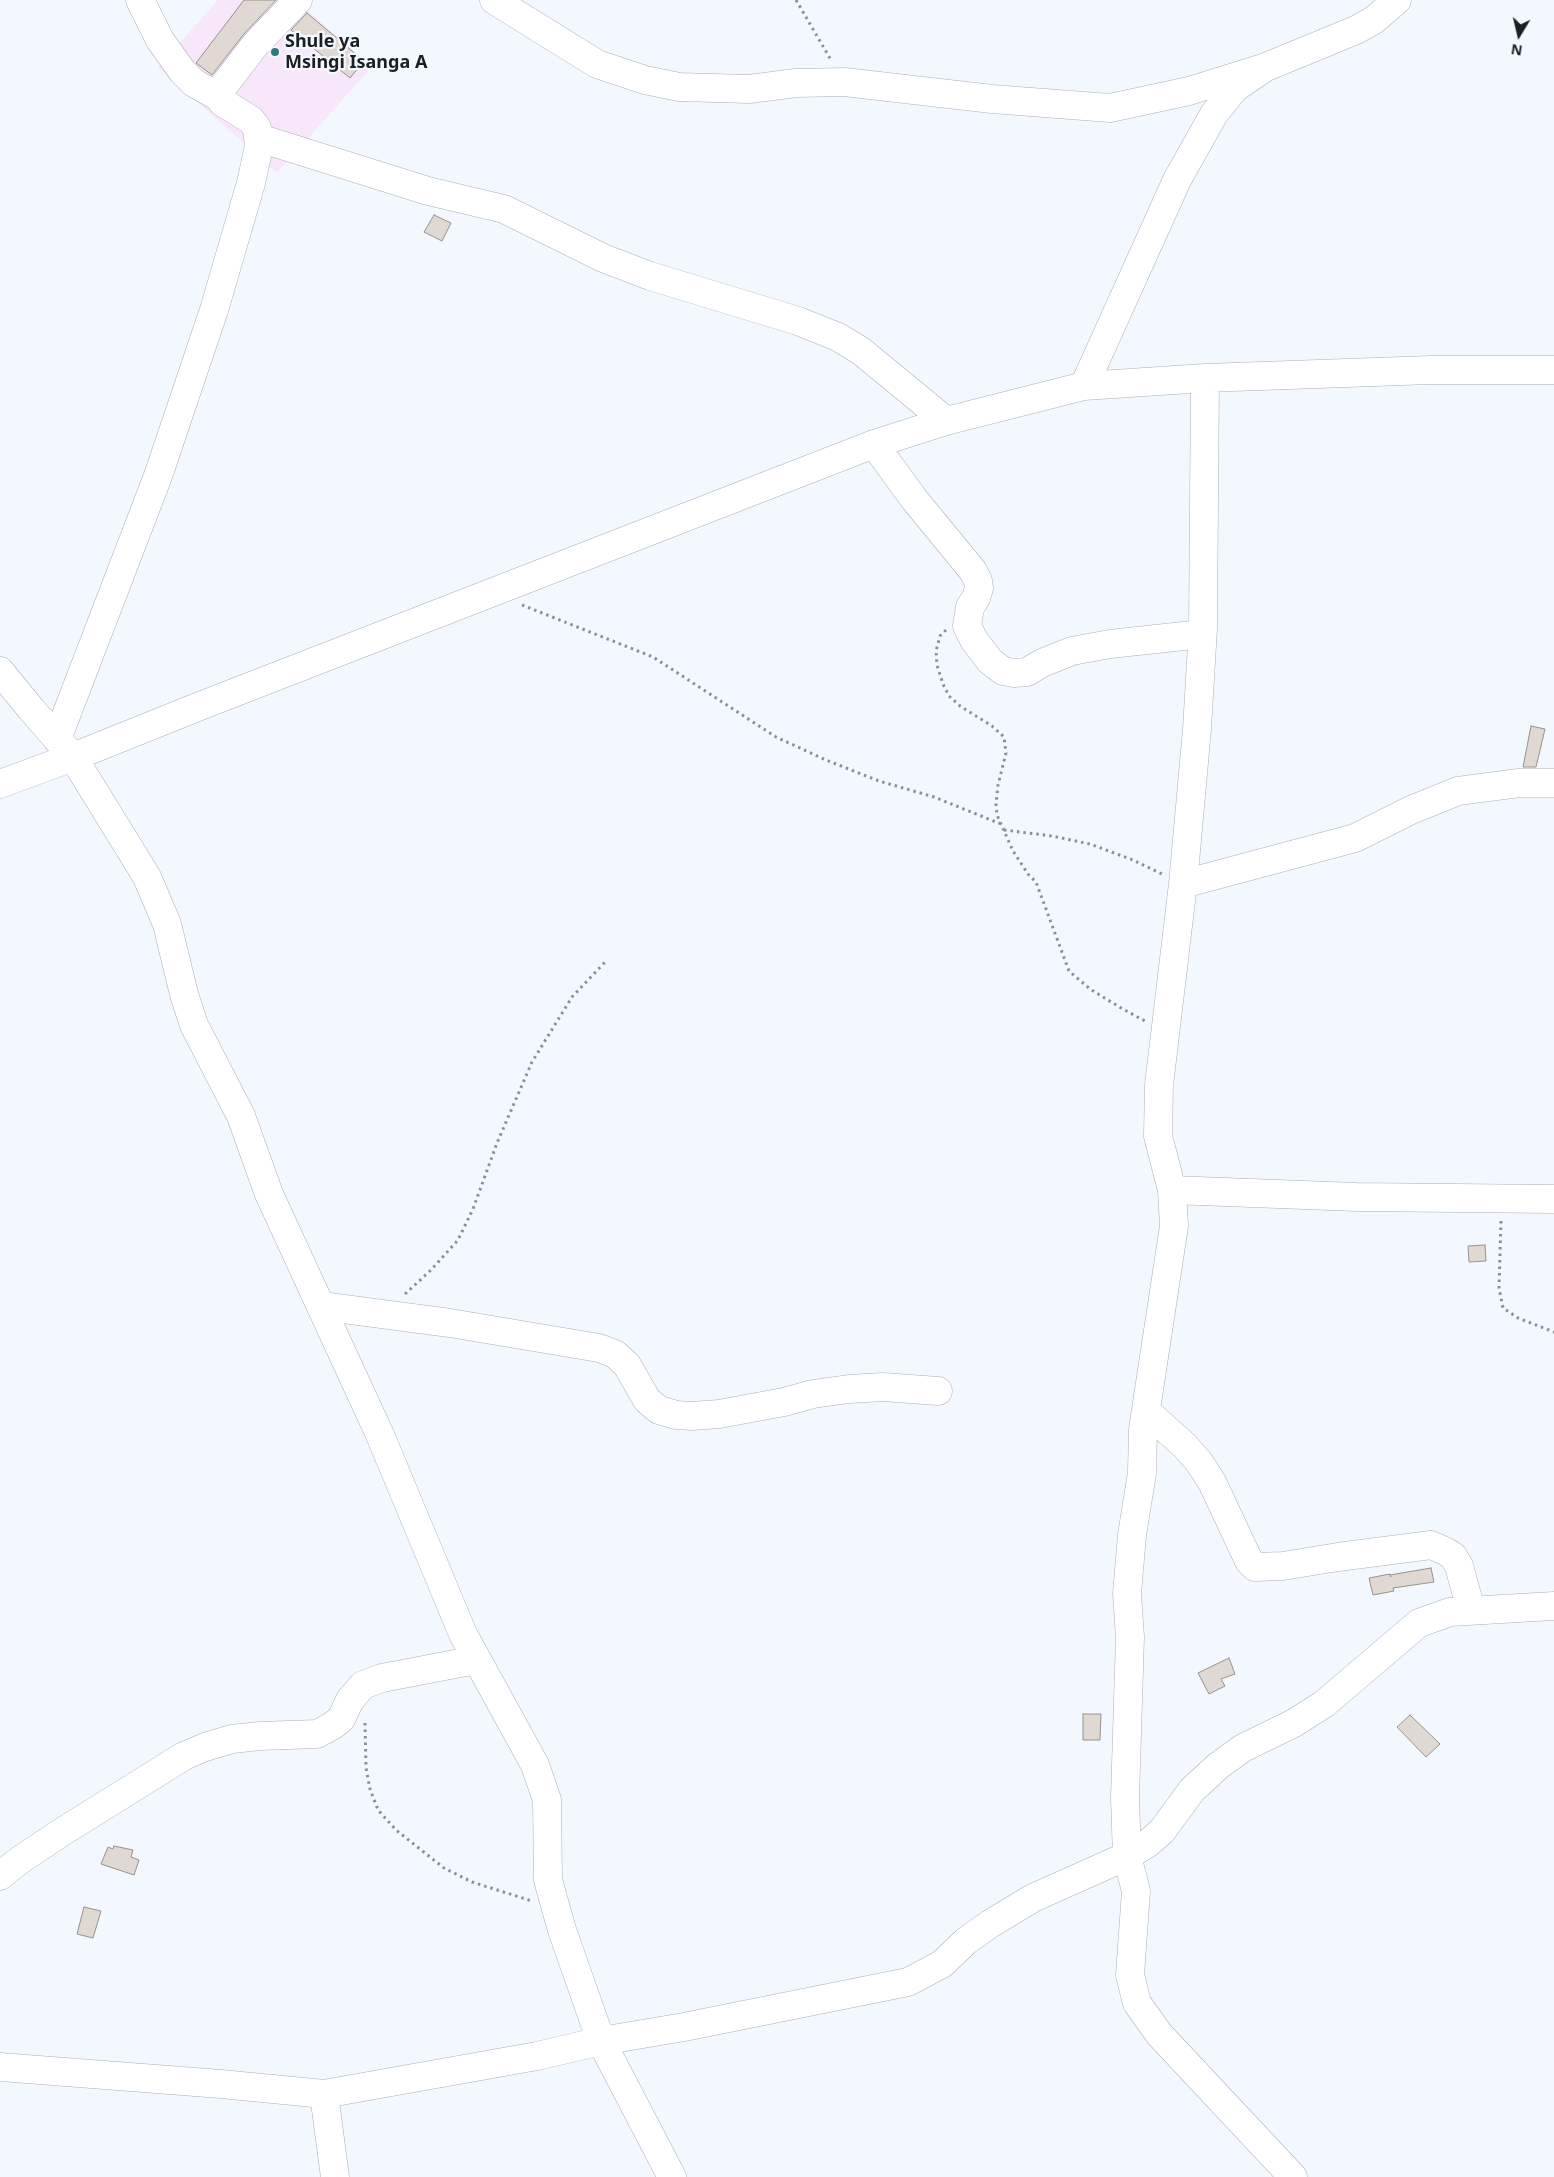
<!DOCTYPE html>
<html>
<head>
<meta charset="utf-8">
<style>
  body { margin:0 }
  #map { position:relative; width:1554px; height:2177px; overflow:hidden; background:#f3f8fe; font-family:"Noto Sans",sans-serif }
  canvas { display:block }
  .north { position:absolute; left:1494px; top:10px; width:50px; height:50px; -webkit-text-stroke:4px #f3f8fe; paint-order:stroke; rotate:189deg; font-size:14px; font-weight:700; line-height:20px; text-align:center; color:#1c1f21 }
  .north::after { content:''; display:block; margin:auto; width:18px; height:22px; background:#1c1f21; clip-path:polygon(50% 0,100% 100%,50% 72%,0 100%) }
</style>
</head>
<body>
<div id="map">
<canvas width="1554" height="2177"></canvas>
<div class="north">N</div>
</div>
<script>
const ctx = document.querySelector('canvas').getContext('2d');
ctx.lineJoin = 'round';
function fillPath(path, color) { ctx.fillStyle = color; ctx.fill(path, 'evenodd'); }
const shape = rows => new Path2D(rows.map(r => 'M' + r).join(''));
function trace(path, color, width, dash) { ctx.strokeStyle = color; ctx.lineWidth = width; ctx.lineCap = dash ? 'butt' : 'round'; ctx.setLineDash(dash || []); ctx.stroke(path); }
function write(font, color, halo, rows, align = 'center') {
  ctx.font = font + ' "Noto Sans",sans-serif'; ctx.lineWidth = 4.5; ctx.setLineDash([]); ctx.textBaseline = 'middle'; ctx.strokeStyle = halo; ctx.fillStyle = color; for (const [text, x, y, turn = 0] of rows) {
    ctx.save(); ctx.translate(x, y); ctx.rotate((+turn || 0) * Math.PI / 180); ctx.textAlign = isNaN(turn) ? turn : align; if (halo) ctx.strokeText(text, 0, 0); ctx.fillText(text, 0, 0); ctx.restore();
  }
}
const education = shape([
  [218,0,296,0,372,67,277,173,158,67]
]);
const building = shape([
  [244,0,276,0,244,34,212,75,196,63,244,0],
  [307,13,364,61,350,78,291,30,307,13],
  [434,215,451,223,442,241,424,232,434,215],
  [1531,726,1545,729,1536,767,1523,767,1531,726],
  [1485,1245,1486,1261,1469,1262,1468,1246,1485,1245],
  [1431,1568,1434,1582,1393,1588,1394,1591,1373,1595,1369,1578,1390,1574,1391,1577,1390,1575,1431,1568],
  [1229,1658,1235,1674,1221,1679,1225,1686,1209,1694,1198,1673,1229,1658],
  [1083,1714,1101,1714,1100,1740,1083,1740,1083,1714],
  [1410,1715,1440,1744,1426,1757,1397,1727,1410,1715],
  [114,1846,133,1850,131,1857,139,1860,134,1875,101,1864,108,1847,113,1849,114,1846],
  [84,1907,101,1911,93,1938,77,1934,84,1907]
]);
const path = shape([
  [796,0,831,60],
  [522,605,653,657,776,737,826,760,879,781,934,797,1001,824],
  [946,630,940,636,936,651,937,665,943,684,949,696,960,706,992,726,1004,737,1006,753,998,785,996,804,997,815,1013,851,1028,874,1036,882,1069,971,1090,989,1121,1008,1145,1021],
  [1004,830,1052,836,1090,844,1133,860,1162,874],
  [1501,1221,1499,1288,1503,1308,1518,1318,1554,1332],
  [405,1294,431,1270,458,1240,473,1209,497,1143,532,1062,572,997,606,961],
  [365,1723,366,1768,370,1789,378,1810,396,1830,444,1868,472,1882,532,1901]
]);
const minor = shape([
  [140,0,160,40,182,71,194,83,219,97],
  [494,0,597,64,645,80,679,87,749,89,796,83,844,82,992,99,1110,108,1189,91,1266,67],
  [259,138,428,191,504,209,603,258,650,276,798,321,838,337,861,351,946,421],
  [1205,378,1203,628,1197,729,1183,884,1159,1085,1158,1136,1172,1190,1174,1226,1143,1429,1142,1473,1132,1535,1127,1594,1130,1637,1125,1798,1127,1856,1136,1891,1130,1975,1137,2003,1159,2034,1293,2177],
  [1084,386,1177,180,1214,114,1235,88,1266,67,1356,30,1374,20,1397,0],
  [874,444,914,499,973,571,978,581,979,588,976,598,970,607,967,626,974,640,990,661,1003,671,1014,673,1027,672,1042,663,1072,651,1110,644,1202,634],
  [0,671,31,709,73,757,147,877,167,924,184,994,194,1025,241,1116,269,1194,380,1435,463,1634,535,1765,547,1800,548,1880,562,1930,601,2041,672,2177],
  [57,739,158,476,214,310,251,183,259,146,257,128,251,120,222,102,219,97,219,92,255,45,298,0],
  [0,784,73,757,200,706,874,444,946,421,1084,386,1205,378,1431,370,1554,370],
  [1183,884,1355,838,1411,810,1458,791,1519,783,1554,783],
  [1172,1190,1357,1197,1554,1199],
  [321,1306,450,1323,599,1348,615,1354,627,1365,647,1400,659,1410,676,1415,692,1416,719,1414,784,1402,813,1394,849,1389,883,1387,938,1391],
  [1146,1411,1185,1446,1199,1462,1212,1482,1249,1561,1255,1567,1283,1566,1338,1557,1431,1545,1445,1551,1453,1556,1459,1566,1471,1610],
  [0,1876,20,1860,62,1832,184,1756,205,1747,232,1739,260,1736,317,1734,332,1726,341,1719,350,1700,363,1685,382,1678,476,1660],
  [0,2067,221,2084,324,2094,537,2056,601,2041,684,2027,908,1982,942,1964,966,1941,990,1924,1033,1898,1127,1856,1147,1844,1162,1831,1192,1790,1218,1766,1243,1748,1294,1723,1324,1704,1419,1623,1450,1612,1554,1606],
  [324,2094,335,2177]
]);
const markers = [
  [275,52,5,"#2f787e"]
];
const poiNames = [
  ["Shule ya",285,42],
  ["Msingi Isanga A",285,63]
];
fillPath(education, '#f8e7fa');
fillPath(building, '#e0d9d3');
trace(building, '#98918c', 1);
trace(minor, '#aab0b6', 29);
trace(path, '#8c9094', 3, [2.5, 4]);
trace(minor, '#fff', 28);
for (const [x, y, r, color] of markers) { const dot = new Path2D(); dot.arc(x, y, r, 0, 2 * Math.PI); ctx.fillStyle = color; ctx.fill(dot); trace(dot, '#f3f8fe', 2); }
write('bold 18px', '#1c1f21', '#f3f8fe', poiNames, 'left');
</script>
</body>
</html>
